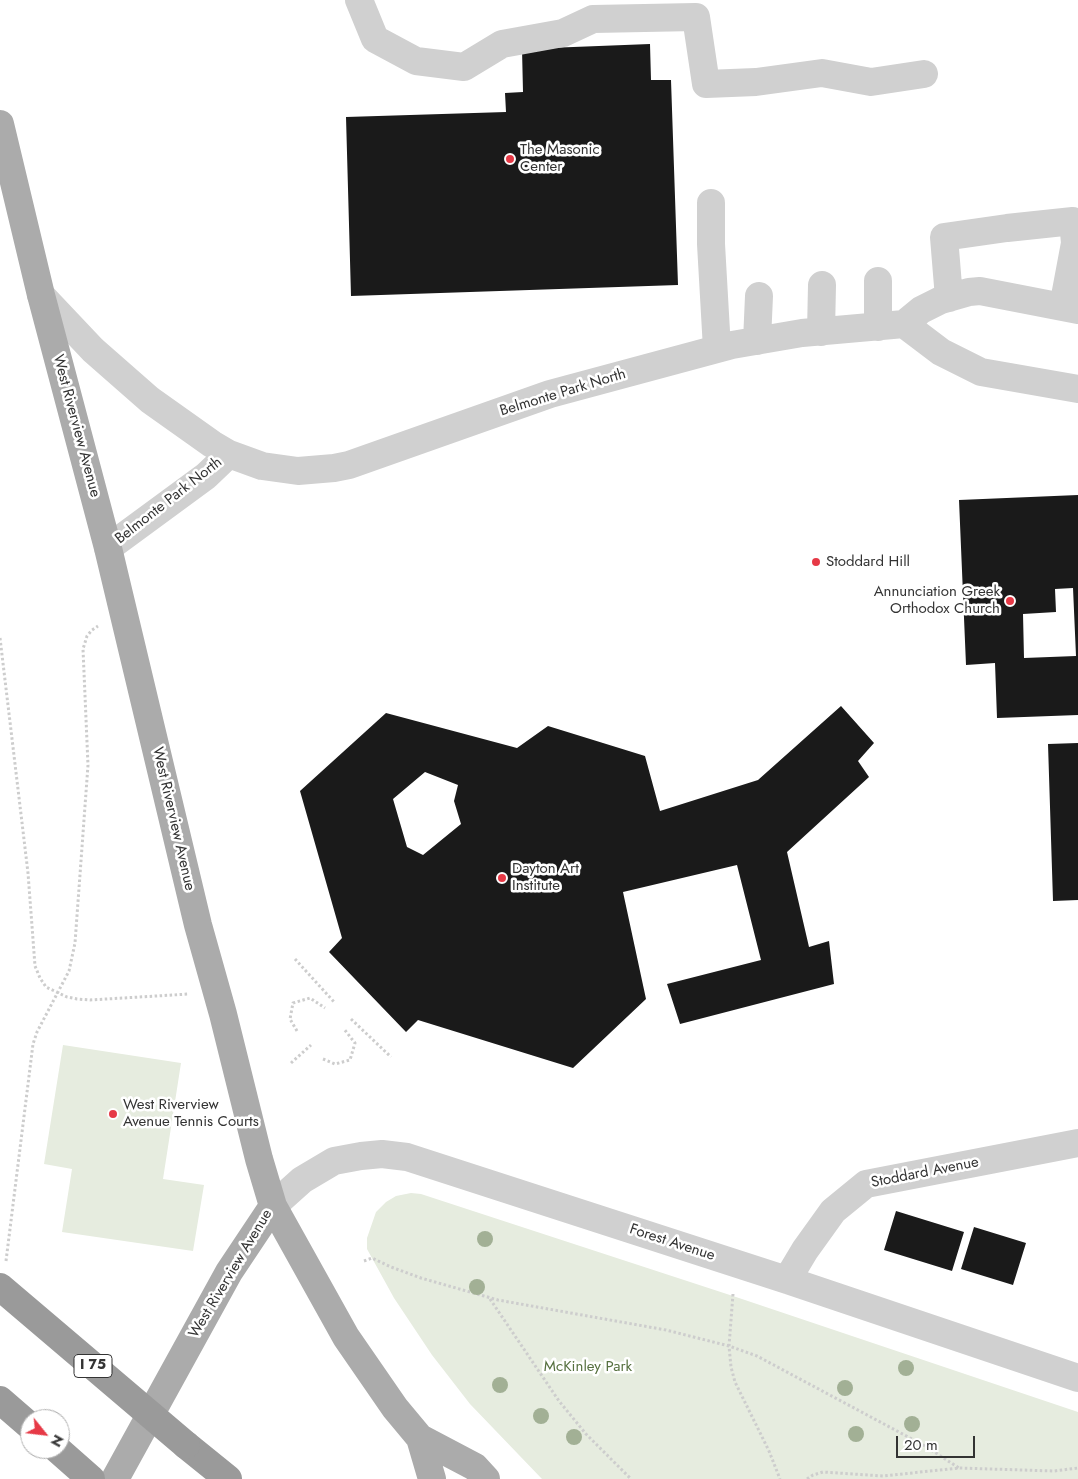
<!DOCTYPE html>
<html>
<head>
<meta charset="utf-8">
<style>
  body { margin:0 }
  #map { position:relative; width:1078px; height:1479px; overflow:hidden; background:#fff; font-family:Jost,sans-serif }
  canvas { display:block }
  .north { position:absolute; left:20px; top:1409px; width:50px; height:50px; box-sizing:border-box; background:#fff; border:1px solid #adadad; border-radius:50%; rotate:119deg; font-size:14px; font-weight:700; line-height:20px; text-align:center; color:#333 }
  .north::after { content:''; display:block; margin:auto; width:18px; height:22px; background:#e63946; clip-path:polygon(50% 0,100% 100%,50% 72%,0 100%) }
  .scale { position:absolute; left:896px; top:1436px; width:79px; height:22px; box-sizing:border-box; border:2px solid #333; border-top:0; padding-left:6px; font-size:15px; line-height:18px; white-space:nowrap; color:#333; -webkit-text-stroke:4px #fff; paint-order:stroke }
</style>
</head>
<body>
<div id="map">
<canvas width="1078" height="1479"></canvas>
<div class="north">N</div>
<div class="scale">20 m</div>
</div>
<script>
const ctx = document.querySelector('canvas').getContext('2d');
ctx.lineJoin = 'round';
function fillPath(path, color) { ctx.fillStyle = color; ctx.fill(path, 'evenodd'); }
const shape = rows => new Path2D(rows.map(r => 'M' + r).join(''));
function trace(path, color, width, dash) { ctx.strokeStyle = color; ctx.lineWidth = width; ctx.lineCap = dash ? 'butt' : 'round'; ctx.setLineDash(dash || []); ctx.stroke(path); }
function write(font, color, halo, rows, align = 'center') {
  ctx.font = font + ' Jost,sans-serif'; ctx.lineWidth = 5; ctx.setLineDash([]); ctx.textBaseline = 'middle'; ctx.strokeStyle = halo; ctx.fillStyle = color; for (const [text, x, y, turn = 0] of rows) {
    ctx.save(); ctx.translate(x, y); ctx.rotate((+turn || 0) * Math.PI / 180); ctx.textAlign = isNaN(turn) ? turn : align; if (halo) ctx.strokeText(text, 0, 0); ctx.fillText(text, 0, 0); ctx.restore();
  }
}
const green = shape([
  [63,1045,181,1063,163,1179,204,1185,193,1251,62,1232,72,1169,44,1164],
  [411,1193,421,1194,736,1297,1078,1412,1078,1479,542,1479,470,1404,432,1355,394,1298,367,1249,367,1238,376,1212,386,1202,396,1196]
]);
const building = shape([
  [650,44,651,80,671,80,678,285,351,296,346,117,506,112,505,93,523,92,522,49],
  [1078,495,1078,715,997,718,995,663,966,665,959,500],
  [1073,588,1076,656,1024,658,1023,614,1056,612,1055,589],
  [841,706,874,743,858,761,869,777,787,852,809,947,829,941,834,984,680,1024,667,984,761,960,737,865,623,892,646,999,573,1068,418,1020,406,1032,329,952,342,938,300,791,386,713,517,748,548,726,645,756,660,811,758,780],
  [425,772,458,785,454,801,461,824,423,855,407,847,393,799],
  [1078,743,1078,900,1053,901,1048,744],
  [896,1211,964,1232,952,1271,884,1250],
  [974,1227,1026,1243,1013,1285,961,1269]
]);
const path = shape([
  [0,638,28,873,35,966,40,978,46,987,67,997,77,999,90,1000,189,994],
  [295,959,335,1003],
  [351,1019,391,1057],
  [297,1031,290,1019,293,1003,310,998,325,1008],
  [323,1059,335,1064,350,1060,355,1043,344,1029],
  [291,1063,311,1045],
  [6,1261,33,1044,37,1032,69,971,75,943,88,765,83,649,87,636,92,630,98,626],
  [364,1261,372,1258,391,1267,421,1278,498,1300,666,1330,729,1346,757,1356,925,1446,959,1468],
  [733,1294,729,1346,731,1367,735,1382,769,1451,780,1479],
  [490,1299,559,1401,586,1434,631,1479],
  [807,1479,813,1475,823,1472,883,1476,959,1468,1054,1471,1078,1468]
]);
const minor = shape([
  [359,0,375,39,416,61,464,67,502,44,563,33,593,19,696,17,706,84,756,82,822,73,871,82,924,74],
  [711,203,711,244,717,349],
  [41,295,93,350,150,400,212,444,229,454,262,466,298,471,334,468,349,465,550,394,732,345,802,333,904,324,921,310,941,300,969,292,980,291,1078,310],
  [949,298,944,237,1007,228,1073,221,1075,243,1063,307],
  [904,324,941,352,981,372,1078,389],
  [878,327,878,281],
  [821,332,822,285],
  [757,341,759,296],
  [108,548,206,476,229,454],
  [273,1206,302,1180,334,1161,361,1156,382,1154,407,1157,787,1280,1078,1378],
  [787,1280,805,1250,833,1211,866,1184,1078,1143]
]);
const major = shape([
  [0,124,41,295,108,548,198,925,223,1014,259,1159,273,1206,346,1337,395,1408,420,1438,475,1467,486,1479],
  [420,1438,432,1479],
  [115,1479,229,1272,273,1206]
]);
const highway = shape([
  [0,1400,30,1426],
  [186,1445,228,1479],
  [57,1449,91,1479]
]);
const highwayBridge = shape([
  [0,1287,186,1445]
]);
const trees = [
  [485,1239],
  [477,1287],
  [906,1368],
  [500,1385],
  [845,1388],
  [541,1416],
  [912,1424],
  [856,1434],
  [574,1437]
];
const markers = [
  [510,159,5,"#e63946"],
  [816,562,5,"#e63946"],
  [1010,601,5,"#e63946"],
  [502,878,5,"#e63946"],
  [113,1114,5,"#e63946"]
];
const shields = [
  [93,1366,38]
];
const shieldNames = [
  ["I 75",93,1366]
];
const poiNames = [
  ["The Masonic",520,150],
  ["Center",520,167],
  ["Stoddard Hill",826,562],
  ["Annunciation Greek",1000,592,"right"],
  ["Orthodox Church",1000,609,"right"],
  ["Dayton Art",512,869],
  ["Institute",512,886],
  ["West Riverview",123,1105],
  ["Avenue Tennis Courts",123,1122]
];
const streetNames = [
  ["Belmonte Park North",563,393,-17],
  ["West Riverview Avenue",76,426,75],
  ["Belmonte Park North",169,501,-38],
  ["West Riverview Avenue",173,819,77],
  ["Stoddard Avenue",925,1173,-11],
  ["Forest Avenue",672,1243,18],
  ["West Riverview Avenue",231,1274,-59]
];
const parkNames = [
  ["McKinley Park",588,1367]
];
fillPath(green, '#e6ecdf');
fillPath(building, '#1a1a1a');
trace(path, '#cdcdcd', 3, [2.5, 2.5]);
trace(minor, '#d0d0d0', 28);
trace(major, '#ababab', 28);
trace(highway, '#9a9a9a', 28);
trace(highwayBridge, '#9a9a9a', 28);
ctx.fillStyle = '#a2b095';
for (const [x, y] of trees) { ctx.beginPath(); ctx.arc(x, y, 8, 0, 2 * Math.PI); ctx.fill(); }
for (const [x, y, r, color] of markers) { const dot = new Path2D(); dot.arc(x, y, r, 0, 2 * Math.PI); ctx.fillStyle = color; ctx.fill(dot); trace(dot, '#fff', 2); }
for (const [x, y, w] of shields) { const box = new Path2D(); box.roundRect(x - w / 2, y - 11.5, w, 23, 4); ctx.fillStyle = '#fff'; ctx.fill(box); trace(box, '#333', 1); }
write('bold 14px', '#333', null, shieldNames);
write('15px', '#333', '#fff', poiNames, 'left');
write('15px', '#333', '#fff', streetNames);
write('15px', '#56703f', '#fff', parkNames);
</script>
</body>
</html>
